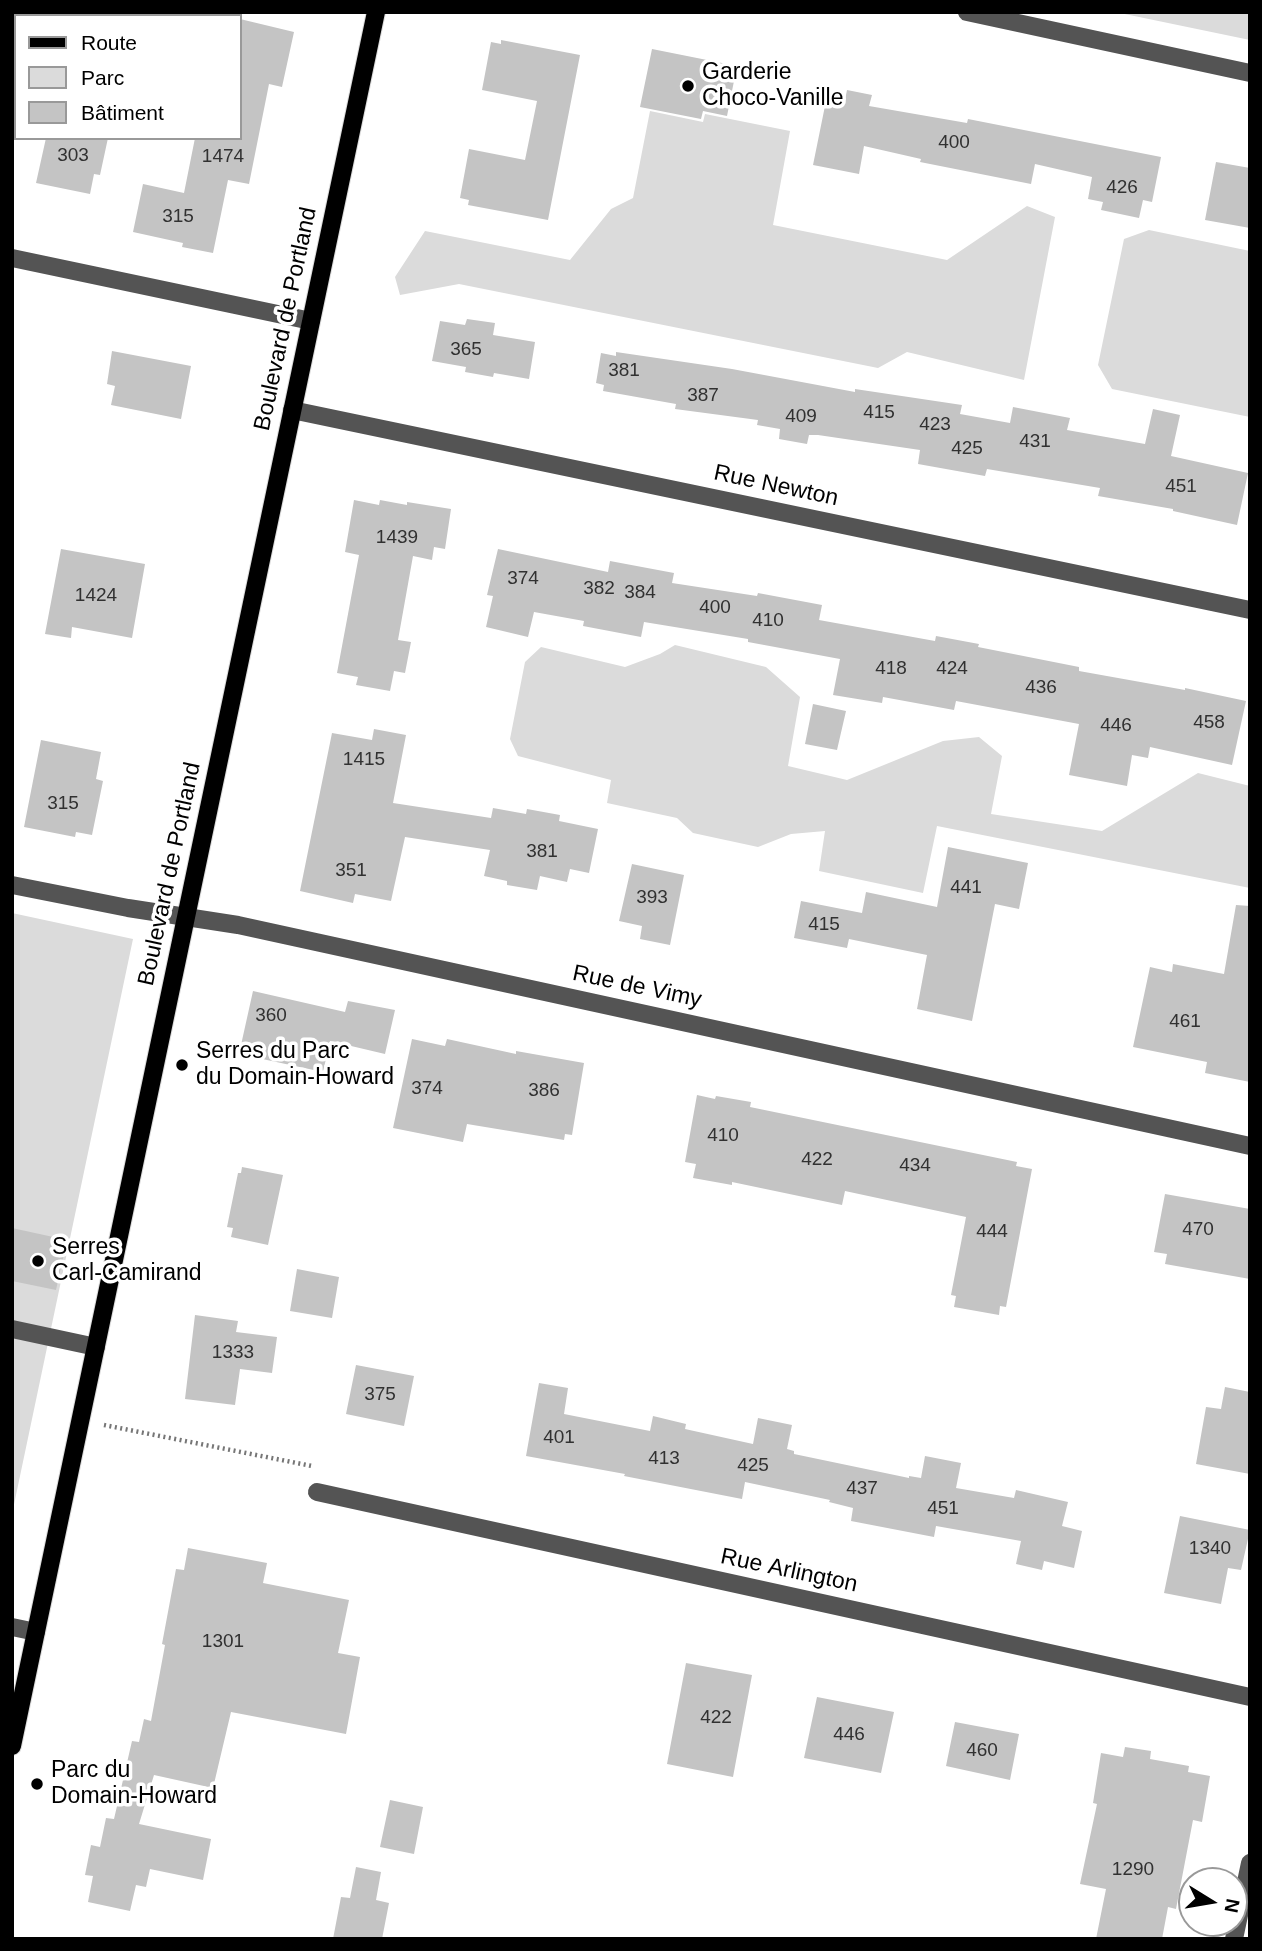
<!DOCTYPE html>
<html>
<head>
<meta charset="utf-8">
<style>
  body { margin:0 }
  #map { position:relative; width:1262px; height:1951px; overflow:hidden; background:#fff; font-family:Helvetica,sans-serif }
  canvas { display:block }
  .frame { position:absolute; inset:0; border:14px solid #000; pointer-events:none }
  .legend { position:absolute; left:14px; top:14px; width:228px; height:126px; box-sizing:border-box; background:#fff; border:2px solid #999; margin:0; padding:9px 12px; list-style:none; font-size:21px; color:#000 }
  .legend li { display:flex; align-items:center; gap:14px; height:35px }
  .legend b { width:35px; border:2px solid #999 }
  .north { position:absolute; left:1178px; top:1867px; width:70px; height:70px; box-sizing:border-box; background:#fff; border:2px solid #999; border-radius:50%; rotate:101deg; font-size:19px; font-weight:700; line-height:28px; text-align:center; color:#000 }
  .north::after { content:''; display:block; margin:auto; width:24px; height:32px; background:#000; clip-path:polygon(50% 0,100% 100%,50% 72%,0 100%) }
</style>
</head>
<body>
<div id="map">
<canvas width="1262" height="1951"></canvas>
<div class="frame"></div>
<ul class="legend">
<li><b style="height:9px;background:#000"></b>Route</li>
<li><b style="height:19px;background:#dbdbdb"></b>Parc</li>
<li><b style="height:19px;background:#c4c4c4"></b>Bâtiment</li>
</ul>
<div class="north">N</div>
</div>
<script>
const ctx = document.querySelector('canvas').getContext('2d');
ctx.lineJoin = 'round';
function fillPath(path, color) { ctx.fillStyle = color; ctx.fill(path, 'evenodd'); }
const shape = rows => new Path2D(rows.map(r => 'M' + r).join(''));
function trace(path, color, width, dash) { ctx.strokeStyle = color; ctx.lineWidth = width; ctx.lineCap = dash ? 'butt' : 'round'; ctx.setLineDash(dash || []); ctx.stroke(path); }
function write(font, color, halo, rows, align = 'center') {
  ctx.font = font + ' Helvetica,sans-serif'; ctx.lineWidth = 7; ctx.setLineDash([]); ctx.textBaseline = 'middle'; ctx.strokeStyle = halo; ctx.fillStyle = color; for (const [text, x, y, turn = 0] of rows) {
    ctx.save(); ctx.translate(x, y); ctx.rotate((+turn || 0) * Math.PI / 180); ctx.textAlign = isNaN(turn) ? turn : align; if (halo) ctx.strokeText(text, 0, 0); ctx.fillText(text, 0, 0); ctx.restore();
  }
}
const green = shape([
  [1115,12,1250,12,1250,40],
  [650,111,703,122,705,114,790,131,773,225,947,260,1027,206,1055,217,1024,380,907,352,878,368,459,284,400,295,395,277,425,231,570,260,611,209,633,198],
  [1149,230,1250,251,1250,417,1112,389,1098,365,1124,239],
  [675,645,766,667,800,697,788,766,847,780,943,741,979,737,1002,756,991,814,1102,831,1198,773,1250,786,1250,888,937,826,923,893,819,871,825,831,791,834,758,847,693,833,677,818,607,803,611,780,518,756,510,739,525,662,541,647,625,667,660,654],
  [12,913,133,939,12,1514]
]);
const building = shape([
  [240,19,294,32,282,87,269,84,249,184,228,180,213,253,182,247,183,243,133,232,143,184,184,193,195,138,240,138],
  [501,40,580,55,548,220,468,205,469,200,460,198,469,149,525,160,537,101,482,90,491,42,501,44],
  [652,49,737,66,727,116,703,111,701,119,640,107],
  [847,90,872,95,869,106,967,123,968,119,1161,157,1152,202,1143,200,1139,218,1101,210,1103,202,1088,199,1092,177,1035,164,1031,184,920,162,921,159,864,146,859,174,813,165,827,96,845,100],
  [46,138,108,138,100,175,94,174,90,194,36,183],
  [1216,162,1250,168,1250,228,1205,220],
  [467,319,495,323,493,335,535,342,529,379,494,373,493,377,465,372,466,367,432,361,440,321,465,325],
  [112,351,191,366,181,419,111,405,115,386,107,384],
  [616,352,732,369,855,392,855,389,962,405,960,414,1010,423,1013,407,1070,418,1067,430,1145,444,1153,409,1180,415,1171,456,1248,473,1237,525,1173,511,1173,509,1098,496,1100,488,987,469,985,476,918,464,920,450,818,435,809,435,807,444,779,439,780,429,757,425,758,420,675,409,676,404,603,391,604,385,596,383,601,353,616,356],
  [354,500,379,505,380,500,407,505,407,502,451,509,445,549,434,547,432,560,413,556,398,640,411,642,405,673,394,671,390,691,356,685,358,677,337,673,359,555,345,552],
  [61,549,145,564,132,638,72,627,71,638,45,634],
  [498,549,608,572,610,561,674,573,672,583,757,596,758,593,822,605,819,620,935,641,936,636,979,644,978,647,1079,667,1079,671,1185,690,1185,688,1246,701,1232,765,1150,747,1148,758,1132,755,1127,786,1069,775,1079,724,956,701,954,710,883,697,882,703,833,695,840,659,748,642,748,639,644,622,641,637,583,626,584,621,534,612,528,637,486,627,493,596,487,595],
  [813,704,846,711,837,750,805,744],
  [374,729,406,735,393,803,491,818,493,808,526,814,527,809,560,815,559,821,598,829,589,873,570,869,567,882,540,876,537,890,507,885,507,881,484,876,490,850,405,837,391,901,355,894,353,903,300,891,332,733,372,740],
  [41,740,101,752,96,779,103,781,92,835,76,832,75,837,24,827],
  [948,847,1028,863,1019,909,995,904,972,1021,917,1009,927,955,849,939,847,948,794,938,801,901,862,913,866,892,937,907],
  [632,864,684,875,670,945,640,939,642,926,619,921],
  [1236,905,1250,906,1250,1082,1205,1073,1207,1062,1133,1047,1150,967,1172,972,1173,964,1224,974],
  [253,991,345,1012,348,1001,395,1010,385,1054,330,1041,323,1072,239,1054],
  [412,1039,445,1046,447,1039,516,1054,516,1051,584,1063,572,1135,565,1134,564,1140,467,1124,463,1142,393,1128],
  [697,1095,715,1099,716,1096,751,1102,750,1107,1017,1162,1016,1166,1032,1169,1006,1307,1000,1306,999,1315,954,1307,956,1296,951,1295,966,1217,845,1191,842,1205,732,1182,732,1185,693,1178,696,1164,685,1162],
  [242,1167,283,1175,268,1245,231,1237,233,1228,227,1227,238,1173,241,1173],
  [1165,1194,1250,1209,1250,1279,1165,1264,1167,1254,1154,1252],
  [12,1228,67,1240,56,1290,12,1281],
  [297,1269,339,1277,332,1318,290,1311],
  [195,1315,238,1321,236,1332,277,1337,272,1373,240,1369,235,1405,185,1399],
  [356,1365,414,1376,404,1426,346,1414],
  [539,1383,568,1388,564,1414,650,1431,653,1416,686,1424,685,1429,753,1444,758,1418,792,1425,787,1449,794,1451,794,1454,909,1478,909,1476,921,1478,925,1456,961,1463,956,1488,1014,1498,1016,1490,1068,1502,1062,1526,1082,1531,1074,1568,1044,1561,1042,1570,1016,1564,1021,1541,936,1526,934,1537,851,1521,853,1508,829,1502,830,1500,745,1482,742,1499,624,1476,625,1474,526,1456],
  [1225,1387,1250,1392,1250,1474,1196,1464,1206,1407,1221,1409],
  [1180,1516,1250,1530,1241,1570,1228,1568,1221,1604,1164,1593],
  [188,1548,267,1563,263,1583,349,1600,338,1653,360,1657,346,1734,231,1712,213,1788,154,1775,139,1824,211,1839,203,1880,150,1869,146,1887,136,1885,130,1911,88,1902,93,1876,85,1875,91,1845,100,1847,106,1818,114,1819,132,1741,139,1742,144,1719,151,1721,165,1645,162,1644,176,1569,184,1570],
  [686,1663,752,1675,733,1777,667,1764],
  [817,1697,894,1712,881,1773,804,1758],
  [955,1722,1019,1734,1010,1780,946,1766],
  [1125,1747,1151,1751,1150,1759,1189,1766,1188,1772,1210,1776,1202,1822,1193,1820,1176,1909,1168,1907,1162,1939,1096,1939,1106,1889,1080,1884,1097,1804,1093,1803,1101,1753,1123,1757],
  [390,1800,423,1807,414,1854,380,1847],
  [356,1867,381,1872,376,1900,389,1903,382,1939,333,1939,341,1897,350,1898]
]);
const path = shape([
  [104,1425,312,1466]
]);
const minor = shape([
  [967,12,1250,73],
  [12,258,311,321],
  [292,410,1250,610],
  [12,885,128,908,238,925,1250,1146],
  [12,1329,96,1347],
  [317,1492,1250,1697],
  [12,1627,36,1632],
  [1234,1939,1250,1863]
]);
const major = shape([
  [12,1746,376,12]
]);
const markers = [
  [688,86,7,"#000"],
  [182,1065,7,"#000"],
  [38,1261,7,"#000"],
  [37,1784,7,"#000"]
];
const numberNames = [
  ["400",954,143],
  ["303",73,156],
  ["1474",223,157],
  ["426",1122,188],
  ["315",178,217],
  ["365",466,350],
  ["381",624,371],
  ["387",703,396],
  ["415",879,413],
  ["409",801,417],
  ["423",935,425],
  ["431",1035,442],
  ["425",967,449],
  ["451",1181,487],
  ["1439",397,538],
  ["374",523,579],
  ["382",599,589],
  ["384",640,593],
  ["1424",96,596],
  ["400",715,608],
  ["410",768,621],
  ["418",891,669],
  ["424",952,669],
  ["436",1041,688],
  ["458",1209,723],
  ["446",1116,726],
  ["1415",364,760],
  ["315",63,804],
  ["381",542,852],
  ["351",351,871],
  ["441",966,888],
  ["393",652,898],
  ["415",824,925],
  ["360",271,1016],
  ["461",1185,1022],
  ["374",427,1089],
  ["386",544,1091],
  ["410",723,1136],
  ["422",817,1160],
  ["434",915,1166],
  ["470",1198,1230],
  ["444",992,1232],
  ["1333",233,1353],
  ["375",380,1395],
  ["401",559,1438],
  ["413",664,1459],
  ["425",753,1466],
  ["437",862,1489],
  ["451",943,1509],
  ["1340",1210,1549],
  ["1301",223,1642],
  ["422",716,1718],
  ["446",849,1735],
  ["460",982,1751],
  ["1290",1133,1870]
];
const poiNames = [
  ["Garderie",702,73],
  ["Choco-Vanille",702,99],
  ["Serres du Parc",196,1052],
  ["du Domain-Howard",196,1078],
  ["Serres",52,1248],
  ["Carl-Camirand",52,1274],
  ["Parc du",51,1771],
  ["Domain-Howard",51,1797]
];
const streetNames = [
  ["Boulevard de Portland",286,319,-78],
  ["Rue Newton",776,486,12],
  ["Boulevard de Portland",170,874,-78],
  ["Rue de Vimy",637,987,12],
  ["Rue Arlington",789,1571,12]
];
fillPath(green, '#dbdbdb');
fillPath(building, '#c4c4c4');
trace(major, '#dbdbdb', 20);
trace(path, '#767676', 4.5, [2, 3.5]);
trace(minor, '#545454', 18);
trace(major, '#000', 18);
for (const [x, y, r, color] of markers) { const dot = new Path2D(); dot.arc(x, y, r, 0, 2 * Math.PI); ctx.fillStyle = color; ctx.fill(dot); trace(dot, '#fff', 2.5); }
write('19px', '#313131', null, numberNames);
write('23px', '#000', '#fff', poiNames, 'left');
write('23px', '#000', '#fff', streetNames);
</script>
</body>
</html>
